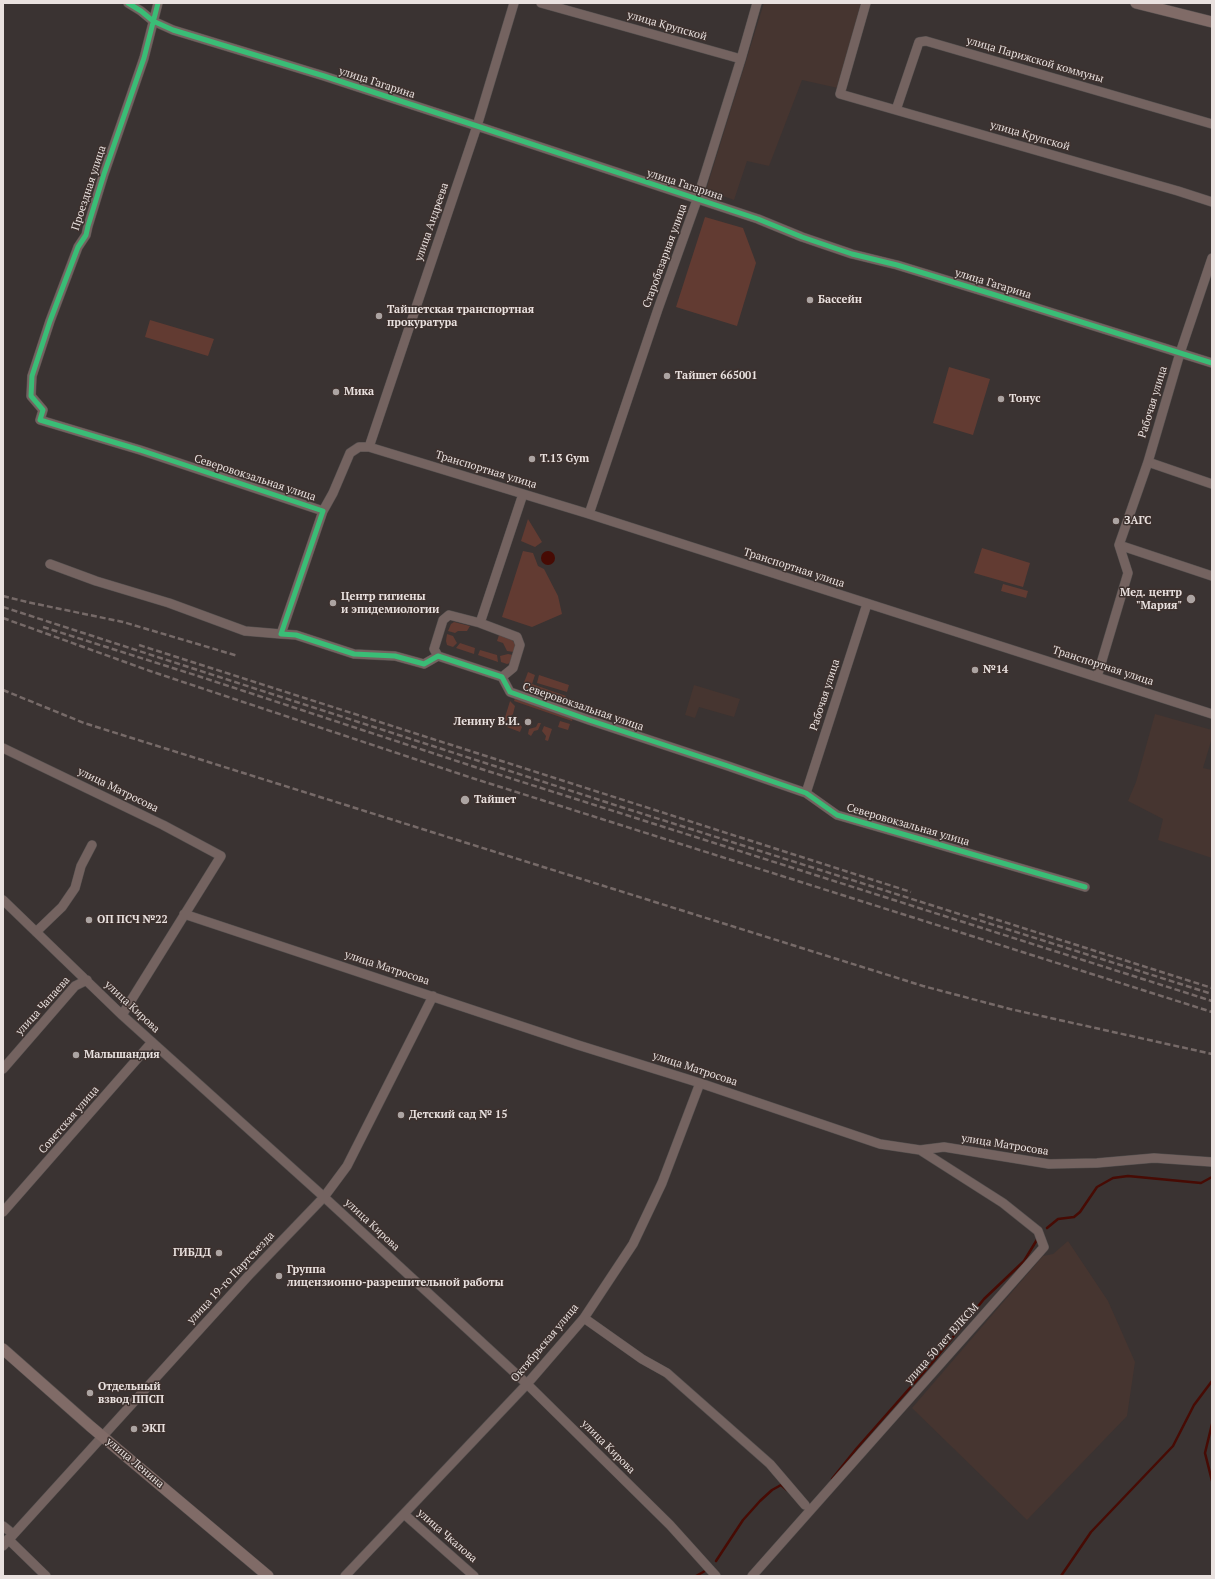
<!DOCTYPE html>
<html>
<head>
<meta charset="utf-8">
<style>
  body { margin:0 }
  #map { position:relative; width:1215px; height:1579px; overflow:hidden; background:#3a3332; font-family:"PT Serif",serif }
  canvas { display:block }
  .frame { position:absolute; inset:0; border:4px solid #e9e1df; pointer-events:none }
</style>
</head>
<body>
<div id="map">
<canvas width="1215" height="1579"></canvas>
<div class="frame"></div>
</div>
<script>
const ctx = document.querySelector('canvas').getContext('2d');
ctx.lineJoin = 'round';
function fillPath(path, color) { ctx.fillStyle = color; ctx.fill(path, 'evenodd'); }
const shape = rows => new Path2D(rows.map(r => 'M' + r).join(''));
function trace(path, color, width, dash) { ctx.strokeStyle = color; ctx.lineWidth = width; ctx.lineCap = dash ? 'butt' : 'round'; ctx.setLineDash(dash || []); ctx.stroke(path); }
function write(font, color, halo, rows, align = 'center') {
  ctx.font = font + ' "PT Serif",serif'; ctx.lineWidth = 3; ctx.setLineDash([]); ctx.textBaseline = 'middle'; ctx.strokeStyle = halo; ctx.fillStyle = color; for (const [text, x, y, turn = 0] of rows) {
    ctx.save(); ctx.translate(x, y); ctx.rotate((+turn || 0) * Math.PI / 180); ctx.textAlign = isNaN(turn) ? turn : align; if (halo) ctx.strokeText(text, 0, 0); ctx.fillText(text, 0, 0); ctx.restore();
  }
}
const built = shape([
  [764,3,861,3,838,88,802,80,769,166,747,161,734,200,706,190],
  [694,685,740,699,734,717,699,707,695,718,685,715],
  [1155,714,1212,730,1212,738,1203,768,1212,770,1212,858,1158,840,1163,819,1128,801,1136,782],
  [1068,1241,1108,1301,1135,1362,1127,1416,1027,1520,912,1408,1043,1256,1053,1254]
]);
const green = shape([
  [705,217,743,228,756,263,737,326,676,307],
  [150,320,214,339,208,356,145,337],
  [949,367,990,379,973,435,933,423],
  [528,519,542,542,535,547,521,541],
  [982,548,1030,563,1023,587,974,573],
  [523,551,533,553,538,566,544,569,558,596,562,614,532,627,502,617],
  [1003,584,1028,591,1026,598,1001,591],
  [454,622,470,626,467,631,458,631,455,633,448,631,451,624],
  [447,634,453,636,457,643,453,647,447,645,446,641],
  [499,635,512,640,516,645,514,652,507,651,503,643,497,641],
  [460,643,475,648,474,654,456,648],
  [480,650,497,655,498,662,478,655],
  [508,654,513,655,510,663,507,664,501,662,500,656],
  [528,672,535,675,532,684,566,696,563,703,522,688],
  [539,675,569,685,567,692,537,683],
  [515,698,573,718,572,721,514,701],
  [510,701,515,706,513,714,503,724],
  [515,717,516,717,517,721,522,727,520,732,507,727],
  [560,721,570,724,568,730,558,727],
  [538,723,541,723,538,730,534,731,531,736,528,734,529,729,536,727],
  [544,726,552,729,548,741,545,740,546,736,542,731]
]);
const water = shape([
  '541 558a7 7 0 1 1 14 0a7 7 0 1 1-14 0Z'
]);
const stream = shape([
  [1047,1228,1058,1219,1074,1217,1080,1212,1097,1187,1113,1178,1128,1176,1201,1183,1212,1177],
  [1212,1424,1205,1453,1212,1481],
  [832,1479,857,1448,931,1364,984,1299,1024,1261,1038,1238],
  [716,1561,743,1520,760,1501,772,1490,781,1485,787,1490],
  [696,1576,705,1571],
  [1061,1576,1091,1532,1173,1446,1194,1405,1212,1381]
]);
const minor = shape([
  [128,3,141,11,153,21,173,30,324,76,477,126,758,219,802,237,852,254,897,265,992,294,1212,363],
  [158,3,144,58,104,174,88,226,86,235,78,247,50,321,32,376,31,396,43,410,40,420,140,450,323,511,281,634,296,635,354,654,395,656,424,664,438,656,502,677,510,692,589,720,728,766,806,793,837,815,1085,887],
  [541,3,741,59],
  [866,3,840,94,1178,191,1212,202],
  [896,110,919,42,926,41,1212,124],
  [369,447,477,126,514,3],
  [1148,462,1180,353,1212,258],
  [323,511,333,493,350,453,359,447,369,447,589,514,1212,714],
  [589,514,658,309,697,200,741,59,757,3],
  [1119,545,1212,576],
  [50,564,96,581,169,603,245,631,281,634],
  [480,623,523,494],
  [438,656,434,649,443,620,449,615,480,623,517,637,520,645,513,668,502,677],
  [1097,677,1128,573,1119,545,1148,462,1212,484],
  [3,748,163,825,221,856,122,1015],
  [806,793,867,604],
  [3,900,122,1015,324,1197,527,1384,670,1525,716,1576],
  [184,914,578,1045,700,1083,880,1144,920,1150,944,1147,1049,1164,1097,1163,1154,1158,1212,1162],
  [36,932,62,907,75,888,81,866,92,845],
  [3,1069,75,986,87,980],
  [3,1212,152,1042],
  [584,1318,642,1359,667,1373,770,1464,805,1505],
  [404,1514,474,1576],
  [3,1526,13,1534],
  [8,1539,46,1576],
  [3,1546,250,1274,324,1197,347,1166,433,996],
  [345,1576,527,1384,584,1318,633,1244,662,1183,700,1083],
  [752,1576,1044,1247,1038,1231,1003,1203,920,1150]
]);
const major = shape([
  [1136,3,1212,22],
  [3,1349,90,1426,268,1576]
]);
const rail = shape([
  [3,596,27,602,123,622,238,656],
  [3,607,618,806,1212,994],
  [3,618,150,671,472,778,1212,1012],
  [43,627,198,676,475,767,1212,1001],
  [139,645,911,892],
  [3,690,84,723,923,986,1010,1009,1212,1054],
  [979,914,1212,988]
]);
const cycleway = shape([
  [128,3,141,11,153,21,173,30,324,76,477,126,758,219,802,237,852,254,897,265,992,294,1212,363],
  [158,3,144,58,104,174,88,226,86,235,78,247,50,321,32,376,31,396,43,410,40,420,140,450,323,511,281,634,296,635,354,654,395,656,424,664,438,656,502,677,510,692,589,720,728,766,806,793,837,815,1085,887]
]);
const markers = [
  [810,300,4,"#aca4a2"],
  [379,316,4,"#aca4a2"],
  [667,376,4,"#aca4a2"],
  [336,392,4,"#aca4a2"],
  [1001,399,4,"#aca4a2"],
  [532,459,4,"#aca4a2"],
  [1116,521,4,"#aca4a2"],
  [1191,599,5,"#aca4a2"],
  [333,603,4,"#aca4a2"],
  [975,670,4,"#aca4a2"],
  [528,722,4,"#aca4a2"],
  [465,800,5,"#aca4a2"],
  [89,920,4,"#aca4a2"],
  [76,1055,4,"#aca4a2"],
  [401,1115,4,"#aca4a2"],
  [219,1253,4,"#aca4a2"],
  [279,1276,4,"#aca4a2"],
  [90,1393,4,"#aca4a2"],
  [134,1429,4,"#aca4a2"]
];
const streetNames = [
  ["улица Крупской",667,26,16],
  ["улица Парижской коммуны",1035,60,16],
  ["улица Гагарина",377,83,18],
  ["улица Крупской",1030,136,16],
  ["улица Гагарина",685,185,18],
  ["Проездная улица",89,188,-72],
  ["улица Андреева",432,222,-71],
  ["Старобазарная улица",665,256,-70],
  ["улица Гагарина",993,284,17],
  ["Рабочая улица",1153,402,-73],
  ["Транспортная улица",486,470,17],
  ["Северовокзальная улица",255,478,18],
  ["Транспортная улица",794,568,18],
  ["Транспортная улица",1103,666,18],
  ["Рабочая улица",825,695,-72],
  ["Северовокзальная улица",583,707,19],
  ["улица Матросова",118,790,26],
  ["Северовокзальная улица",908,825,16],
  ["улица Матросова",387,968,18],
  ["улица Чапаева",43,1006,-48],
  ["улица Кирова",132,1007,43],
  ["улица Матросова",695,1069,18],
  ["Советская улица",69,1120,-49],
  ["улица Матросова",1005,1145,9],
  ["улица Кирова",372,1225,43],
  ["улица 19-го Партсъезда",231,1278,-47],
  ["Октябрьская улица",545,1343,-50],
  ["улица 50 лет ВЛКСМ",942,1344,-48],
  ["улица Кирова",608,1447,45],
  ["улица Ленина",135,1463,40],
  ["улица Чкалова",447,1536,41]
];
const poiNames = [
  ["Бассейн",818,300],
  ["Тайшетская транспортная",387,310],
  ["прокуратура",387,323],
  ["Тайшет 665001",675,376],
  ["Мика",344,392],
  ["Тонус",1009,399],
  ["T.13 Gym",540,459],
  ["ЗАГС",1124,521],
  ["Мед. центр",1182,593,"right"],
  ["\"Мария\"",1182,606,"right"],
  ["Центр гигиены",341,597],
  ["и эпидемиологии",341,610],
  ["№14",983,670],
  ["Ленину В.И.",520,722,"right"],
  ["Тайшет",474,800],
  ["ОП ПСЧ №22",97,920],
  ["Малышандия",84,1055],
  ["Детский сад № 15",409,1115],
  ["ГИБДД",211,1253,"right"],
  ["Группа",287,1270],
  ["лицензионно-разрешительной работы",287,1283],
  ["Отдельный",98,1387],
  ["взвод ППСП",98,1400],
  ["ЭКП",142,1429]
];
fillPath(built, '#463530');
fillPath(green, '#623b32');
fillPath(water, '#470b04');
trace(stream, '#470b04', 2.5);
trace(minor, '#55504f', 10);
trace(major, '#55504f', 12);
trace(minor, '#746360', 9);
trace(major, '#806b67', 11);
trace(rail, '#766a68', 2.5, [6, 3]);
trace(cycleway, '#3abd76', 5);
for (const [x, y, r, color] of markers) { const dot = new Path2D(); dot.arc(x, y, r, 0, 2 * Math.PI); ctx.fillStyle = color; ctx.fill(dot); trace(dot, '#3d312e', 1.5); }
write('11px', '#e9e1df', '#3d312e', streetNames);
write('bold 11px', '#e9e1df', '#3d312e', poiNames, 'left');
</script>
</body>
</html>
